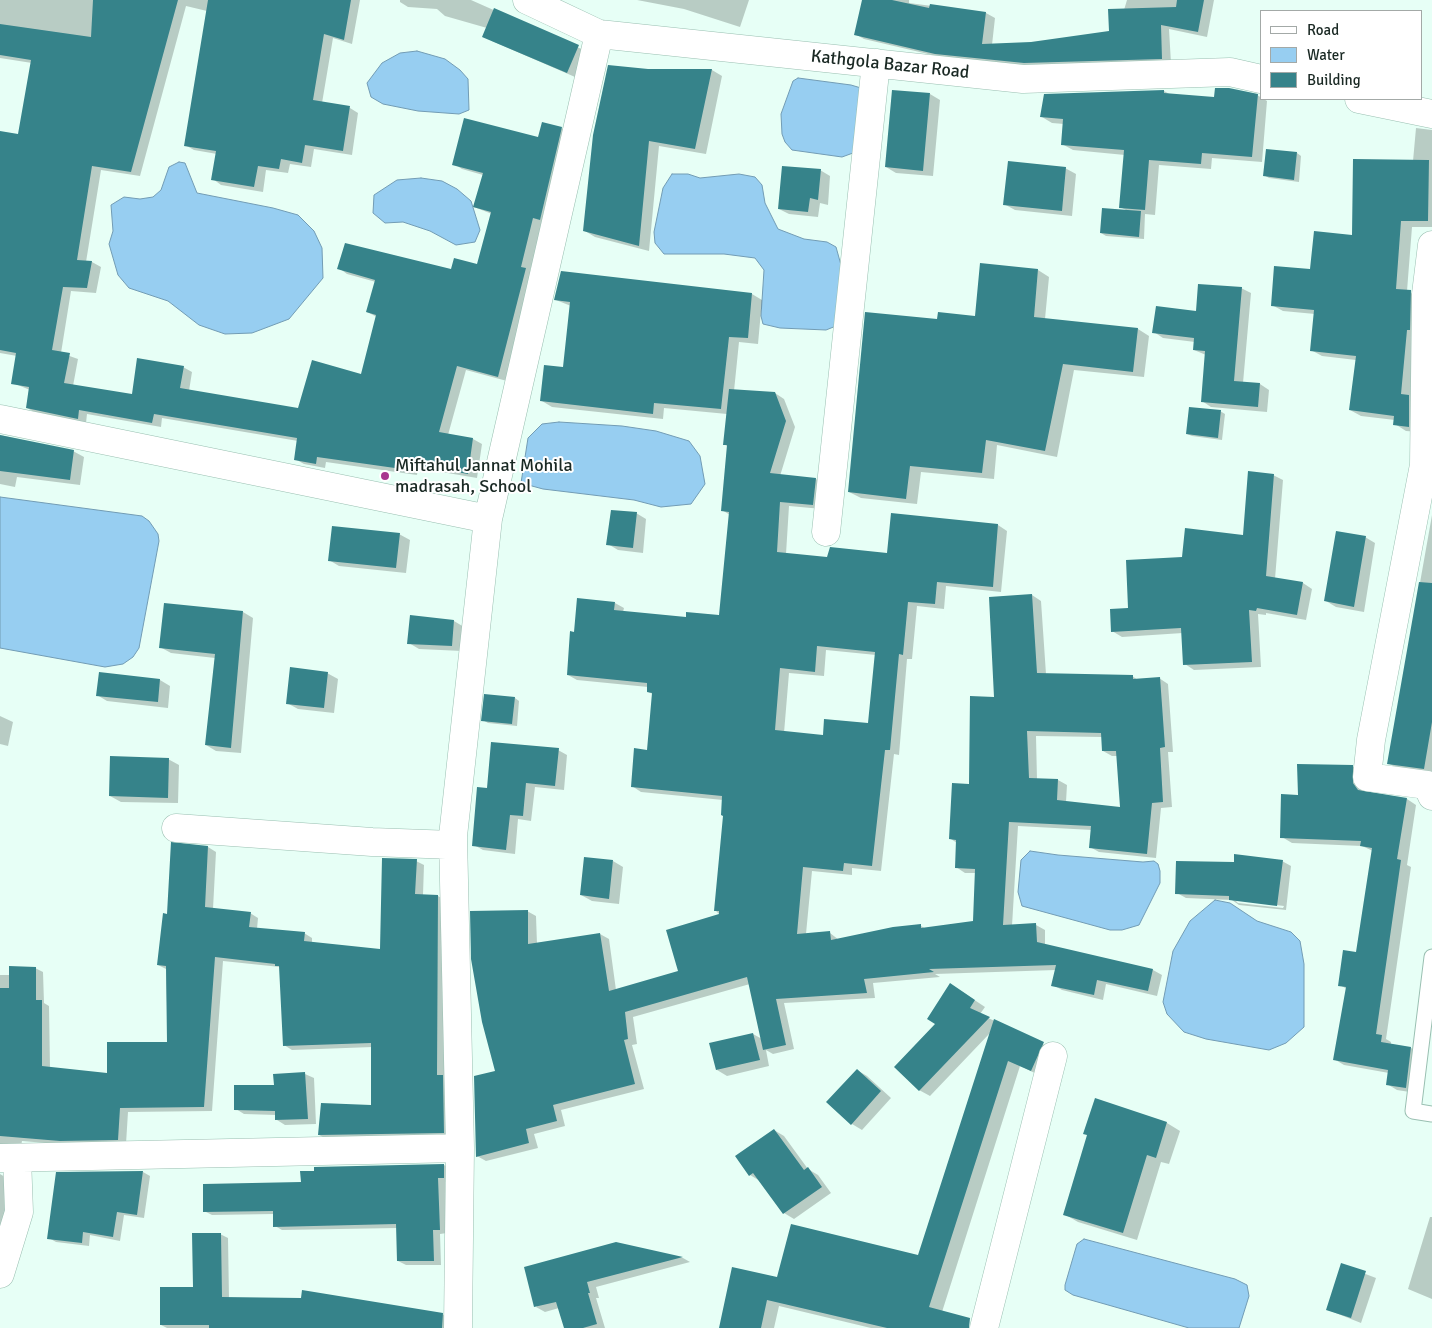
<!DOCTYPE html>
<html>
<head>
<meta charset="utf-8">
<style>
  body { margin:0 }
  #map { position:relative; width:1432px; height:1328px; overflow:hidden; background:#e7fff6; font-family:Signika,sans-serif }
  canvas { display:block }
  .legend { position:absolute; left:1260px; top:10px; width:162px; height:90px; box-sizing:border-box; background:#fff; border:1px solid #a3a9a7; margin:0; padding:6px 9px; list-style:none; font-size:15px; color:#1a2924 }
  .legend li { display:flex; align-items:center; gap:10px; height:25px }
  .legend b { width:25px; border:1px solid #a3a9a7 }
</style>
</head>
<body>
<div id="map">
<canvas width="1432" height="1328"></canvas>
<ul class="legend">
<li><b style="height:6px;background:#fff"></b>Road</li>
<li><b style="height:14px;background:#97cef1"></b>Water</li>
<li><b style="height:14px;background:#36838a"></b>Building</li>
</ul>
</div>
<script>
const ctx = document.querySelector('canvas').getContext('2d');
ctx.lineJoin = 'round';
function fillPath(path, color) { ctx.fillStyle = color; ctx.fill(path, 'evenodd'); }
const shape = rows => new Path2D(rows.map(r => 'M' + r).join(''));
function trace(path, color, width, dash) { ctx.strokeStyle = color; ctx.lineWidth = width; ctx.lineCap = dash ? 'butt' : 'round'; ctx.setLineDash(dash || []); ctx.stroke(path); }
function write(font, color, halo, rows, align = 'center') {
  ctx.font = font + ' Signika,sans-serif'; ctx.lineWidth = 4; ctx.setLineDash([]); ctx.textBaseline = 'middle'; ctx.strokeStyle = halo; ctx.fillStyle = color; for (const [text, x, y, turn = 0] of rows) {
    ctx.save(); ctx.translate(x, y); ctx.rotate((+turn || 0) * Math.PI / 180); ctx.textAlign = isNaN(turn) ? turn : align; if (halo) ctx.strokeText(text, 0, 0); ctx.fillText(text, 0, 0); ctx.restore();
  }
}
const water = shape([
  [417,51,445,59,460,70,468,79,469,110,459,114,418,111,383,104,371,97,367,83,382,63,400,53,417,51],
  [798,78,851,85,861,88,853,153,842,157,792,150,785,142,782,134,781,114,793,81,798,78],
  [179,162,185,163,197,193,273,208,298,215,314,231,322,248,323,278,289,319,252,333,225,334,199,325,168,301,129,288,118,275,109,244,113,231,111,205,124,197,140,199,153,197,161,190,169,167,179,162],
  [672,174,688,174,700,178,739,174,755,177,762,185,765,203,778,229,804,239,827,242,836,247,841,265,836,326,826,330,780,328,763,324,761,316,764,270,755,258,724,254,664,254,655,243,654,232,663,188,672,174],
  [421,178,442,181,457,189,471,201,480,230,475,242,456,245,430,231,403,222,385,223,373,213,374,195,397,180,421,178],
  [559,422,622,426,656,431,689,441,700,456,705,484,691,504,661,507,634,500,543,489,521,483,528,438,542,424,559,422],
  [0,497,142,516,149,521,158,534,159,541,139,648,133,657,123,664,105,667,0,648,0,497],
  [1030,851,1058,855,1143,862,1154,861,1158,864,1160,871,1160,883,1139,925,1122,930,1110,930,1022,906,1018,892,1021,860,1030,851],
  [1215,900,1230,903,1257,921,1291,932,1300,941,1304,964,1304,1027,1286,1043,1269,1050,1206,1039,1184,1032,1167,1014,1163,1002,1173,951,1190,921,1215,900],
  [1084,1239,1235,1279,1247,1285,1249,1296,1239,1328,1189,1328,1073,1295,1065,1290,1065,1285,1077,1244,1084,1239]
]);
const shadow = shape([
  [0,0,360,0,352,44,333,38,322,103,350,108,358,113,352,155,314,149,311,167,290,164,288,173,266,170,263,192,221,185,213,179,217,154,194,150,185,145,207,11,186,6,140,176,101,170,86,262,92,262,101,267,96,293,71,291,61,353,78,359,73,386,133,396,183,367,192,372,189,391,299,409,362,376,377,317,367,312,376,282,347,274,339,268,452,270,478,266,492,214,474,207,483,175,462,169,454,164,539,139,561,128,570,133,530,271,534,274,507,381,466,370,448,435,473,439,482,444,477,478,418,468,417,475,326,462,325,468,304,464,295,459,298,441,162,418,161,427,87,414,86,423,36,413,27,408,30,390,13,383,17,356,0,353,0,133,19,136,32,63,0,58],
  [400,0,471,0,586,51,575,77,492,41,487,28,445,16,437,9,408,7,400,2],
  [637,0,749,0,740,27,684,9],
  [863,0,909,0,909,3,986,13,995,18,992,45,1031,43,1110,32,1124,10,1127,0,1214,0,1207,37,1169,29,1171,63,1033,68,945,58,864,39,855,34],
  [648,70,712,70,722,76,706,154,659,146,649,251,595,237,585,231],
  [1164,91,1171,95,1215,99,1257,95,1267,101,1262,162,1212,158,1211,169,1159,165,1155,215,1145,214,1144,239,1106,236,1101,233,1128,211,1120,207,1125,155,1073,150,1062,144,1064,124,1052,123,1042,117],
  [930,94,940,100,933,176,896,173,886,167],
  [1416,128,1432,130,1432,227,1412,227,1407,291,1421,298,1420,432,1406,431,1395,424,1395,420,1361,416,1350,410,1356,360,1322,356,1311,350,1315,314,1283,311,1272,305,1353,237,1413,161],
  [1297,153,1301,156,1299,182,1269,178,1264,175],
  [1065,168,1076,174,1072,216,1015,210,1004,204],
  [820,170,830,176,828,205,820,203,818,217,789,214,779,209],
  [982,264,1038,270,1049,277,1045,319,1138,329,1149,336,1144,377,1074,370,1057,457,997,445,994,479,921,472,917,504,861,498,849,492,938,320,976,317],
  [562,272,752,294,762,300,758,344,739,342,734,391,775,393,784,399,795,427,780,476,816,479,825,485,822,509,789,506,786,554,828,559,889,554,892,514,998,525,1007,531,1001,592,946,586,944,609,917,606,912,659,907,659,899,755,894,754,881,871,852,868,852,875,812,871,806,934,830,933,839,940,921,926,926,929,974,922,976,873,965,873,956,867,957,843,951,839,970,785,996,698,1032,595,1041,601,1046,674,1132,676,1138,680,1159,678,1168,684,1173,752,1168,752,1172,807,1161,808,1156,858,1099,852,1090,847,1092,830,1018,826,1012,926,1036,925,1045,930,1045,945,1153,970,1162,975,1157,996,1106,984,1103,1000,1062,990,1053,985,1056,970,935,974,940,977,873,983,875,998,784,1003,794,1049,773,1054,766,1050,769,1066,727,1076,717,1070,753,1034,762,1039,750,984,633,1017,637,1044,632,1045,644,1089,561,1110,565,1126,534,1134,538,1148,486,1161,477,1156,497,1072,527,911,536,916,537,944,600,934,609,939,616,990,680,972,720,915,715,910,725,816,723,800,641,792,632,786,648,751,653,694,648,692,648,687,577,680,568,675,575,633,615,603,624,608,623,612,687,618,720,617,730,515,722,510,728,447,724,444,727,414,664,408,663,419,552,407,542,401,564,368,571,306,556,300],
  [826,650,876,655,869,724,824,737,784,733,789,673,824,676],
  [1036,736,1102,737,1103,751,1112,756,1118,756,1122,808,1066,802,1067,785,1058,780,1037,779],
  [1241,288,1251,293,1243,383,1260,384,1269,390,1267,412,1211,407,1202,401,1206,355,1194,350,1195,342,1163,338,1154,332],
  [1220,411,1225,414,1222,440,1192,436,1187,434],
  [0,435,73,451,84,457,80,485,17,477,15,487,0,484],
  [1273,475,1283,480,1275,579,1303,583,1312,589,1306,620,1266,613,1266,615,1258,614,1261,667,1194,670,1185,664,1183,633,1122,637,1112,631,1130,609,1183,558,1244,536],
  [636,513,646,519,643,553,618,550,608,544],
  [1432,515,1432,774,1400,770,1388,763],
  [399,534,410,540,406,573,339,566,329,560],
  [1365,537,1375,543,1364,612,1336,607,1326,601],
  [165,604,243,612,253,618,241,753,216,751,206,745,215,658,171,653,160,647],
  [412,617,454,621,464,627,462,651,419,649,409,643],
  [100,673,160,680,170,686,168,708,107,701,97,695],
  [327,673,338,679,334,713,298,709,287,703],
  [515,698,519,701,517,726,488,723,483,720],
  [0,716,13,722,8,746,0,744],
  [558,750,567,755,564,790,535,787,531,821,518,819,515,854,483,850,474,845,488,790],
  [168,759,179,765,178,803,121,802,110,796],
  [1352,766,1362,772,1362,789,1364,792,1407,799,1416,805,1407,865,1411,867,1386,1039,1391,1042,1391,1045,1411,1048,1421,1054,1416,1093,1397,1090,1387,1084,1389,1073,1344,1065,1334,1059,1347,989,1340,985,1357,953,1373,851,1362,846,1292,843,1282,837,1299,796],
  [172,844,208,847,216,852,213,909,250,913,258,918,257,929,304,933,312,938,312,943,382,950,416,861,424,865,423,895,438,896,446,901,452,1137,327,1139,319,1135,372,1106,373,1047,292,1050,284,1045,280,967,223,961,212,1111,128,1112,126,1144,69,1145,22,1141,21,1146,0,1149,0,975,10,975,35,968,43,972,44,1003,49,1006,50,1068,108,1074,168,1043,166,969,158,965,168,915],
  [613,861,623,867,619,904,592,901,581,895],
  [1282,861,1291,866,1286,910,1239,905,1232,900,1186,898,1177,893,1235,864],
  [1235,900,1284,906,1283,908,1238,903],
  [961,991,985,1007,980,1014,1055,1050,1043,1077,1020,1066,942,1312,958,1328,871,1328,779,1306,774,1328,720,1328,778,1279,919,1256,991,1032,930,1096,919,1090,937,1024],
  [857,1070,867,1076,891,1098,862,1130,852,1124],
  [305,1074,314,1078,316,1124,285,1125,277,1120,276,1115,244,1114,236,1109,275,1086,274,1075],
  [1096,1099,1167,1123,1180,1131,1169,1164,1161,1162,1137,1240,1078,1222,1064,1214,1088,1135],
  [774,1130,784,1136,808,1169,818,1175,831,1193,794,1219,784,1213,760,1181,750,1175],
  [444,1165,451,1169,451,1181,445,1182,447,1233,440,1234,441,1265,406,1265,398,1261,397,1228,282,1230,275,1226,274,1214,212,1215,204,1211,302,1184],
  [143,1172,150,1176,144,1218,124,1215,120,1241,90,1235,89,1246,56,1242,49,1238],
  [0,1174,10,1180,0,1249],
  [1430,1217,1432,1217,1432,1299,1408,1289],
  [220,1234,228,1238,229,1298,442,1314,450,1318,450,1328,167,1328,161,1325,195,1289],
  [616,1244,683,1258,690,1262,596,1287,599,1298,596,1298,605,1328,565,1328,559,1308,545,1312,536,1307],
  [1342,1265,1376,1278,1361,1323,1328,1310]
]);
const building = shape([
  [93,0,178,0,131,172,92,166,77,260,92,261,87,288,63,287,52,350,70,353,64,383,132,394,137,358,184,366,180,388,298,408,312,360,361,374,376,315,366,312,375,280,337,269,345,243,451,269,454,258,477,264,491,212,473,207,483,173,452,165,464,118,538,137,542,122,562,127,540,220,533,218,521,267,526,268,498,377,457,366,439,432,473,438,468,474,410,464,409,470,317,457,316,464,294,460,297,438,154,414,152,423,79,410,78,419,26,408,29,387,11,384,16,353,0,350,0,131,18,134,31,60,0,55,0,24,91,37],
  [208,0,351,0,344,40,324,34,313,100,350,106,343,151,305,145,302,163,281,159,279,169,258,166,254,187,211,180,216,151,184,146],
  [862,0,892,0,929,8,930,4,986,12,982,44,1031,42,1109,31,1108,9,1176,7,1177,0,1204,0,1198,32,1161,25,1162,59,1024,63,935,54,854,35],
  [494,8,579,45,567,73,482,37],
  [608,65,648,69,712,69,695,149,649,141,639,246,583,231,593,135],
  [1215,88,1229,88,1258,94,1252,157,1202,153,1201,164,1149,160,1145,210,1119,208,1124,150,1061,145,1063,119,1040,117,1044,94,1164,90,1164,93,1214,97],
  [892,90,930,93,923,171,885,167],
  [1266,149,1297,152,1294,180,1263,176],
  [1353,159,1429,160,1428,221,1401,221,1396,289,1411,290,1410,330,1407,330,1401,394,1409,395,1409,427,1393,425,1394,416,1349,410,1356,356,1310,351,1314,310,1271,306,1274,266,1310,269,1314,231,1352,235],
  [1008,161,1066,167,1062,211,1003,205],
  [782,166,821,169,818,200,810,198,808,212,778,209],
  [1102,208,1141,211,1139,237,1100,233],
  [980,263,1038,269,1034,317,1138,328,1133,372,1063,364,1045,451,986,440,982,473,910,466,906,499,848,492,865,312,937,319,938,312,975,316],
  [561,271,752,293,748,338,729,337,721,409,654,403,653,414,540,401,544,365,563,367,570,302,554,300],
  [1198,284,1242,287,1234,381,1260,383,1258,407,1201,402,1205,351,1193,350,1194,338,1152,333,1156,306,1196,311],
  [729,389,775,392,786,421,770,473,816,478,813,505,780,502,777,552,827,557,830,547,887,553,891,513,998,524,993,587,937,582,935,604,908,602,903,655,899,654,890,750,885,750,872,866,844,863,843,871,803,867,797,934,830,931,831,940,893,927,921,924,921,928,973,921,975,869,955,868,956,840,949,839,952,783,969,784,970,696,994,697,989,597,1032,594,1037,673,1133,675,1133,679,1160,677,1165,747,1160,748,1163,802,1152,803,1147,854,1089,848,1091,826,1009,822,1003,925,1036,923,1037,942,1153,969,1148,991,1097,980,1094,995,1051,986,1056,965,929,969,934,972,864,979,867,993,776,999,786,1045,763,1050,747,977,625,1012,628,1039,624,1040,635,1084,553,1105,557,1121,526,1129,529,1143,476,1157,474,1076,495,1071,482,1022,471,959,470,911,528,910,528,944,600,933,609,991,678,971,666,930,719,914,719,911,714,911,723,816,721,815,722,796,631,787,634,748,647,750,652,693,647,692,647,683,567,675,570,631,574,632,577,598,615,602,614,610,686,617,686,612,719,615,729,512,721,511,727,445,723,445],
  [817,646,875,652,868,723,824,719,823,735,775,730,780,668,815,672],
  [1027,731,1101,733,1102,751,1116,751,1120,807,1057,800,1058,779,1029,778],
  [1189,407,1221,410,1218,438,1186,434],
  [0,435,74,450,70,480,0,471],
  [1248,471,1274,474,1266,576,1303,582,1297,615,1257,608,1256,611,1249,610,1252,662,1183,665,1181,628,1111,632,1110,609,1128,608,1126,560,1182,557,1185,528,1243,535],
  [611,510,637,512,633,548,606,545],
  [332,526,400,533,396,568,328,561],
  [1336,531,1366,536,1354,607,1324,601],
  [1419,582,1432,583,1432,722,1424,769,1387,764],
  [164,603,243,611,231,748,205,745,215,654,159,648],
  [410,615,454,620,452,646,407,644],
  [290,667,328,672,324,708,286,704],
  [99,672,160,679,158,702,96,696],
  [484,694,515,697,512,724,481,721],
  [491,742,559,748,555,786,526,783,523,816,510,815,506,850,472,846,477,787,487,788],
  [110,756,169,758,168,798,109,796],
  [1297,764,1353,765,1353,783,1358,790,1407,798,1397,859,1401,860,1376,1034,1382,1035,1381,1042,1411,1047,1406,1088,1386,1085,1388,1070,1333,1060,1346,987,1338,986,1343,950,1356,952,1372,848,1360,846,1361,841,1280,838,1281,794,1298,795],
  [171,842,208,846,205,907,251,912,249,927,305,932,304,941,380,949,382,858,417,859,415,894,438,895,437,1075,443,1075,444,1133,318,1135,321,1103,371,1105,371,1043,283,1046,279,966,275,966,275,964,215,957,204,1107,120,1108,118,1140,60,1141,0,1136,0,988,9,988,9,966,36,967,36,1000,42,1000,42,1066,107,1073,107,1042,167,1042,166,966,157,965,163,913,167,914],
  [1234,854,1283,860,1277,906,1229,900,1229,896,1175,894,1176,861,1234,862],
  [584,857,613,860,609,899,580,895],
  [950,983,975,1000,970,1008,990,1017,919,1091,894,1067,935,1024,927,1019],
  [994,1019,1044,1042,1031,1071,1008,1061,929,1307,970,1318,969,1328,887,1328,767,1300,761,1328,719,1328,732,1267,777,1277,791,1224,918,1255],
  [753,1033,760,1060,716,1070,709,1043],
  [857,1069,881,1091,851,1125,826,1102],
  [305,1072,308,1119,275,1120,275,1111,234,1110,234,1085,274,1085,273,1074],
  [1095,1098,1167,1122,1156,1158,1147,1155,1123,1233,1063,1215,1087,1135,1083,1134],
  [774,1129,804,1170,808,1167,822,1187,783,1214,753,1173,749,1176,735,1156],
  [444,1164,444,1178,438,1178,440,1230,433,1230,434,1261,397,1261,396,1224,273,1227,273,1211,203,1212,203,1184,301,1182,300,1171,314,1171,314,1167],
  [143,1171,137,1215,117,1212,113,1237,83,1232,82,1243,47,1239,56,1172],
  [192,1233,221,1233,222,1297,301,1298,302,1290,443,1313,442,1328,209,1328,209,1325,160,1325,160,1287,193,1287],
  [616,1242,683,1257,587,1282,590,1293,588,1293,597,1324,583,1328,564,1328,556,1302,534,1307,524,1267],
  [1341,1263,1366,1271,1351,1318,1326,1310]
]);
const service = shape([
  [1432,957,1413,1111,1432,1114]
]);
const minor = shape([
  [527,0,599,34,1023,79,1230,72,1261,79],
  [1359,99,1432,114],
  [1432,245,1426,294,1424,465,1371,740,1367,777,1427,785,1432,796],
  [0,419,488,519],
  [826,532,876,63],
  [176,828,372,842,453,845],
  [0,1158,460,1148],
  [0,1274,19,1212,17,1158],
  [458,1328,460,1148,453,836,488,519,599,34],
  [984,1328,1053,1056]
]);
const markers = [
  [385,476,5,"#a8358f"]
];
const streetNames = [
  ["Kathgola Bazar Road",890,65,6]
];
const poiNames = [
  ["Miftahul Jannat Mohila",395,466],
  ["madrasah, School",395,487]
];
fillPath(water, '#97cef1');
trace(water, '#729cb4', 1);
fillPath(shadow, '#0003');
fillPath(building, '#36838a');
trace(service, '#99bfb1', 17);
trace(minor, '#99bfb1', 29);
trace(service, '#fff', 15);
trace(minor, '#fff', 28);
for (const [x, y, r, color] of markers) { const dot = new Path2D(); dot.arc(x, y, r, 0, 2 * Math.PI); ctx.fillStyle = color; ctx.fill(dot); trace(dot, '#fff', 2); }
write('18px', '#1a2924', '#fff', streetNames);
write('18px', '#1a2924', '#fff', poiNames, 'left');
</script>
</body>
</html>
